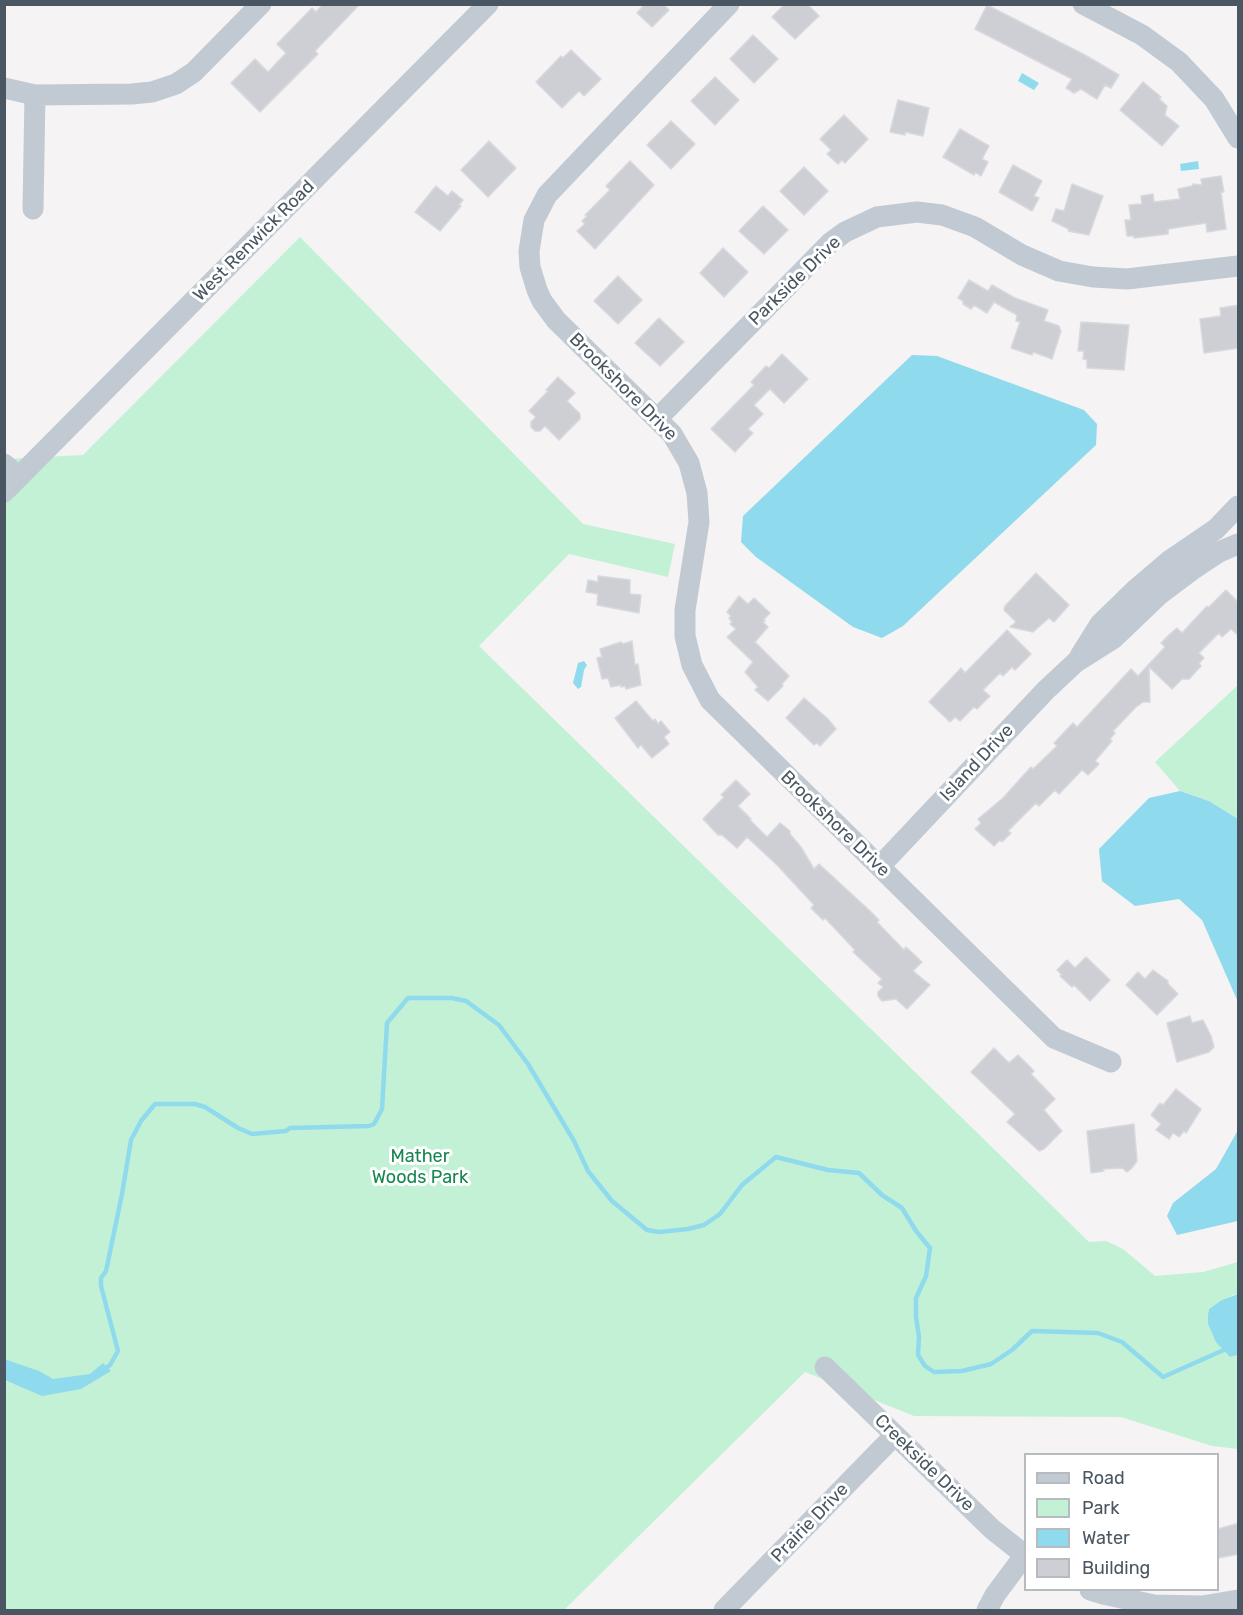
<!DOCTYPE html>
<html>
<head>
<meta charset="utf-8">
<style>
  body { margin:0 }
  #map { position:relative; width:1243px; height:1615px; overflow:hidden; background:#f5f3f3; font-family:Rubik,sans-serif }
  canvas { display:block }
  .frame { position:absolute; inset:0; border:6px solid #4a5661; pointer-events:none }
  .legend { position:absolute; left:1024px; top:1453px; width:195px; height:138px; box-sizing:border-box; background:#fff; border:2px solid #b7bbc0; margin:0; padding:8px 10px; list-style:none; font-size:18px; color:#4a5661 }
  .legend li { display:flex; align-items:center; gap:12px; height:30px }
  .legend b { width:30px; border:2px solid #b7bbc0 }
</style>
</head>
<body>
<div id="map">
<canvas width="1243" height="1615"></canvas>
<div class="frame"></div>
<ul class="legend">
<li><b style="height:8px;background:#c1cad2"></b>Road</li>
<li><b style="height:16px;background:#c3f1d5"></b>Park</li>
<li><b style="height:16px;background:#90daee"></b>Water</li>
<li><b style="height:16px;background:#cdcfd5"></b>Building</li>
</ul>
</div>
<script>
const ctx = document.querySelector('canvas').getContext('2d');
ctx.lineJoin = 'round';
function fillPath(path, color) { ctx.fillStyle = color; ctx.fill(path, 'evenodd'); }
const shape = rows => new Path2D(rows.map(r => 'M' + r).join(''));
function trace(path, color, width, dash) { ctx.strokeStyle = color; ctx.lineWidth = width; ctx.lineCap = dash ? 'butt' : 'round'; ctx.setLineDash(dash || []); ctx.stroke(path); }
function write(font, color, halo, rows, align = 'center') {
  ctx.font = font + ' Rubik,sans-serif'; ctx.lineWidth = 6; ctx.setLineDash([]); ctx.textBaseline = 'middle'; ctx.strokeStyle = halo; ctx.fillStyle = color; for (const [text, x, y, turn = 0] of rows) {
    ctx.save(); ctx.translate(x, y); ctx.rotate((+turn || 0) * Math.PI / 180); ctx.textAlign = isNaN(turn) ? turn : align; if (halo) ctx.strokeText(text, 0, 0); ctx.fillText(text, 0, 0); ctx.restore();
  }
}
const green = shape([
  [300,237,583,524,675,544,668,577,569,554,479,646,1089,1242,1106,1241,1123,1249,1155,1276,1203,1272,1238,1262,1238,1294,1233,1295,1209,1309,1208,1314,1208,1324,1217,1342,1230,1357,1238,1355,1238,1449,1212,1446,1121,1417,914,1416,805,1372,564,1610,5,1610,4,459,83,455],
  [1238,685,1238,819,1209,801,1180,791,1155,762]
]);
const water = shape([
  [1022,73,1039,83,1034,90,1018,81],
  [1198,161,1199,169,1181,171,1180,164],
  [912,355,937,356,1084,410,1097,424,1096,445,903,626,882,638,853,627,756,557,741,542,743,516],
  [584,661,587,665,584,670,581,687,578,689,573,683,578,663],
  [1180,791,1209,801,1238,819,1238,1002,1202,920,1179,899,1135,906,1102,881,1099,849,1149,798],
  [1238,1130,1238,1221,1177,1235,1167,1216,1173,1203,1216,1169],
  [1238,1294,1238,1355,1230,1357,1216,1342,1208,1324,1208,1314,1209,1309,1222,1300],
  [4,1359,39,1371,53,1379,90,1374,103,1363,111,1371,81,1389,42,1396,5,1380]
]);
const stream = shape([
  [102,1371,110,1365,118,1351,101,1286,101,1278,106,1271,122,1194,131,1140,141,1121,155,1104,195,1104,205,1107,238,1128,252,1134,286,1131,290,1128,369,1126,374,1124,382,1109,387,1023,408,998,452,998,466,1001,499,1025,528,1064,574,1141,588,1171,612,1201,647,1230,659,1232,688,1229,704,1225,720,1214,742,1185,776,1157,828,1170,859,1173,882,1195,902,1208,916,1231,930,1248,926,1276,916,1298,916,1317,919,1337,918,1355,925,1366,934,1372,962,1371,991,1364,1012,1350,1032,1331,1098,1333,1122,1342,1163,1377,1226,1349]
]);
const building = shape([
  [323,4,360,4,315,51,318,54,260,112,231,83,255,59,268,72,286,53,277,44,312,8,316,12,323,4],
  [645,4,663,4,669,10,652,27,637,13,645,4],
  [785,4,807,4,819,16,795,39,772,17,785,4],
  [987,5,1085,55,1119,75,1111,88,1105,85,1097,99,1081,89,1074,93,1066,88,1072,79,975,29,987,5],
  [753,35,778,59,754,83,730,59,753,35],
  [571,50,601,79,584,96,579,91,562,108,536,82,561,56,563,58,571,50],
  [715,77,739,100,715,125,691,101,715,77],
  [1143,82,1161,97,1159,99,1167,106,1165,115,1179,126,1162,146,1120,110,1143,82],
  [898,100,929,108,923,136,905,132,905,135,890,132,898,100],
  [844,115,868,139,845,163,842,160,838,164,827,154,831,150,820,139,844,115],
  [671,121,695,144,671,169,647,145,671,121],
  [960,129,989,146,982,159,988,162,981,176,975,172,974,175,943,157,960,129],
  [489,141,516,168,488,197,461,170,489,141],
  [630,161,654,185,595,249,577,231,585,224,582,221,587,216,585,215,610,190,606,186,630,161],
  [1013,165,1042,181,1034,196,1039,198,1032,211,999,192,1013,165],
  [804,167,828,191,804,215,780,191,804,167],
  [1221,176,1224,192,1221,192,1226,229,1207,232,1206,223,1168,229,1168,234,1134,238,1134,236,1127,236,1125,220,1131,220,1129,205,1142,204,1141,196,1153,194,1154,202,1180,199,1178,189,1192,186,1193,184,1202,185,1201,179,1221,176],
  [1072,184,1103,196,1089,235,1068,231,1069,229,1052,221,1056,209,1064,211,1072,184],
  [436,186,448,196,452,191,463,200,459,205,461,206,440,231,415,212,436,186],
  [763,206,788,230,764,254,739,231,763,206],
  [723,248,748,272,724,297,700,273,723,248],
  [618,276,642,300,618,324,594,301,618,276],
  [969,280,988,291,992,285,1015,298,1048,310,1044,321,1059,326,1061,331,1052,359,1033,352,1032,355,1011,348,1020,322,1016,321,1017,315,994,302,987,313,974,305,971,309,963,304,963,301,958,298,969,280],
  [1239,305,1239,348,1204,353,1200,319,1221,316,1220,308,1239,305],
  [659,318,684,342,660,366,635,343,659,318],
  [1081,322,1129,325,1124,370,1087,368,1087,360,1083,359,1084,351,1078,351,1081,322],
  [782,354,808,379,784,403,770,389,754,405,763,414,748,429,753,433,735,452,711,429,754,385,751,382,766,366,769,368,782,354],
  [558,377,575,393,567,401,580,414,580,419,559,440,545,426,540,431,535,431,531,427,531,422,536,417,529,411,548,391,546,390,558,377],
  [1036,573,1069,605,1054,622,1049,618,1033,632,1010,627,1016,622,1004,610,1005,606,1036,573],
  [598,576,630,580,630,594,641,595,639,613,597,605,598,594,586,592,588,580,598,582,598,576],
  [1226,590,1239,603,1239,636,1231,629,1222,637,1219,633,1199,653,1204,658,1199,663,1201,666,1189,679,1182,679,1172,689,1149,667,1150,702,1143,702,1136,707,1113,731,1115,733,1110,739,1112,741,1095,761,1099,764,1088,775,1082,770,1059,794,1055,790,1039,806,1036,803,1008,831,1011,833,1002,842,1000,840,994,846,975,829,981,823,978,819,1003,798,1031,767,1033,769,1057,746,1054,743,1073,723,1077,727,1131,669,1138,676,1165,647,1161,643,1171,633,1177,628,1182,633,1207,606,1208,608,1226,590],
  [739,596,748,604,754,598,770,613,764,619,765,621,763,622,768,627,755,642,789,676,782,684,783,686,768,701,755,690,758,687,745,672,753,662,727,637,736,629,730,624,732,622,729,618,731,616,727,612,739,596],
  [1007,630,1031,654,1015,670,1012,667,1003,676,1000,673,983,690,990,696,977,709,974,707,960,721,955,717,950,722,929,702,961,668,965,673,1007,630],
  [632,641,635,665,638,664,641,685,626,689,625,686,621,687,621,685,611,687,608,678,602,679,597,658,602,657,600,649,621,642,623,644,632,641],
  [804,698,828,719,836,729,820,746,817,743,814,745,786,718,804,698],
  [636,701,653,721,655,719,658,724,661,721,670,732,664,737,669,744,652,758,641,745,638,748,615,718,636,701],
  [736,780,750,794,738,806,751,819,750,820,767,837,780,823,790,831,790,834,801,847,814,869,819,864,870,911,879,920,877,922,904,950,906,947,922,962,913,971,930,985,907,1009,896,999,882,1001,878,996,878,992,883,987,878,983,882,979,853,952,855,950,825,918,823,920,811,908,814,905,778,866,747,837,737,848,722,835,718,835,703,819,724,797,721,795,736,780],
  [1086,957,1110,980,1090,1001,1074,985,1072,987,1060,976,1062,975,1057,970,1067,960,1075,968,1086,957],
  [1153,970,1168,981,1168,984,1178,994,1157,1015,1126,985,1138,972,1145,979,1153,970],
  [1190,1016,1192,1023,1203,1020,1211,1036,1214,1047,1209,1052,1177,1062,1167,1023,1190,1016],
  [994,1048,1009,1063,1018,1055,1034,1071,1031,1074,1055,1099,1044,1110,1062,1131,1044,1149,1039,1151,1007,1122,1015,1114,971,1072,994,1048],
  [1176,1089,1201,1109,1186,1133,1184,1131,1179,1137,1173,1133,1169,1139,1156,1130,1161,1124,1151,1115,1160,1103,1163,1105,1176,1089],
  [1134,1124,1137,1161,1132,1168,1127,1172,1122,1168,1103,1169,1104,1171,1091,1173,1087,1131,1134,1124],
  [1239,1523,1239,1554,1218,1558,1218,1529,1239,1523]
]);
const minor = shape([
  [729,4,547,195,534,220,529,251,530,267,537,290,542,301,556,320,672,434,689,463,697,493,699,522,685,610,685,636,692,665,710,700,1054,1038,1111,1062],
  [1083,4,1142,35,1179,62,1214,99,1238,138],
  [4,88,35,95,132,94,152,92,176,84,194,72,261,4],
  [33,209,35,95],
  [658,418,830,243,845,232,877,217,917,212,942,215,975,227,1022,255,1059,271,1093,277,1127,279,1238,266],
  [4,464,19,477],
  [4,492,488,4],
  [1080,656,1100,624,1135,590,1169,561,1216,529,1238,506],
  [880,866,1046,690,1076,662,1114,638,1160,594,1192,570,1219,552,1238,544],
  [825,1367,992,1529,1026,1556],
  [1090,1590,1103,1594,1154,1605,1202,1606,1238,1600],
  [724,1610,895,1435],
  [987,1610,995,1595,1024,1556]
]);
const streetNames = [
  ["West Renwick Road",254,241,-45],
  ["Parkside Drive",795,281,-44],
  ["Brookshore Drive",623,387,45],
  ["Island Drive",977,763,-47],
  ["Brookshore Drive",835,824,44],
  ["Creekside Drive",924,1463,44],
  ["Prairie Drive",810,1523,-46]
];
const parkNames = [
  ["Mather",420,1157],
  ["Woods Park",420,1178]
];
fillPath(green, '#c3f1d5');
fillPath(water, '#90daee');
trace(stream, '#90daee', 4.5);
fillPath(building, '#cdcfd5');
trace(building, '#d7d9de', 1.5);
trace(minor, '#c1cad2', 21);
write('18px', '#4a5661', '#fff', streetNames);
write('18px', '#17864f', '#fff', parkNames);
</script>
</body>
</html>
